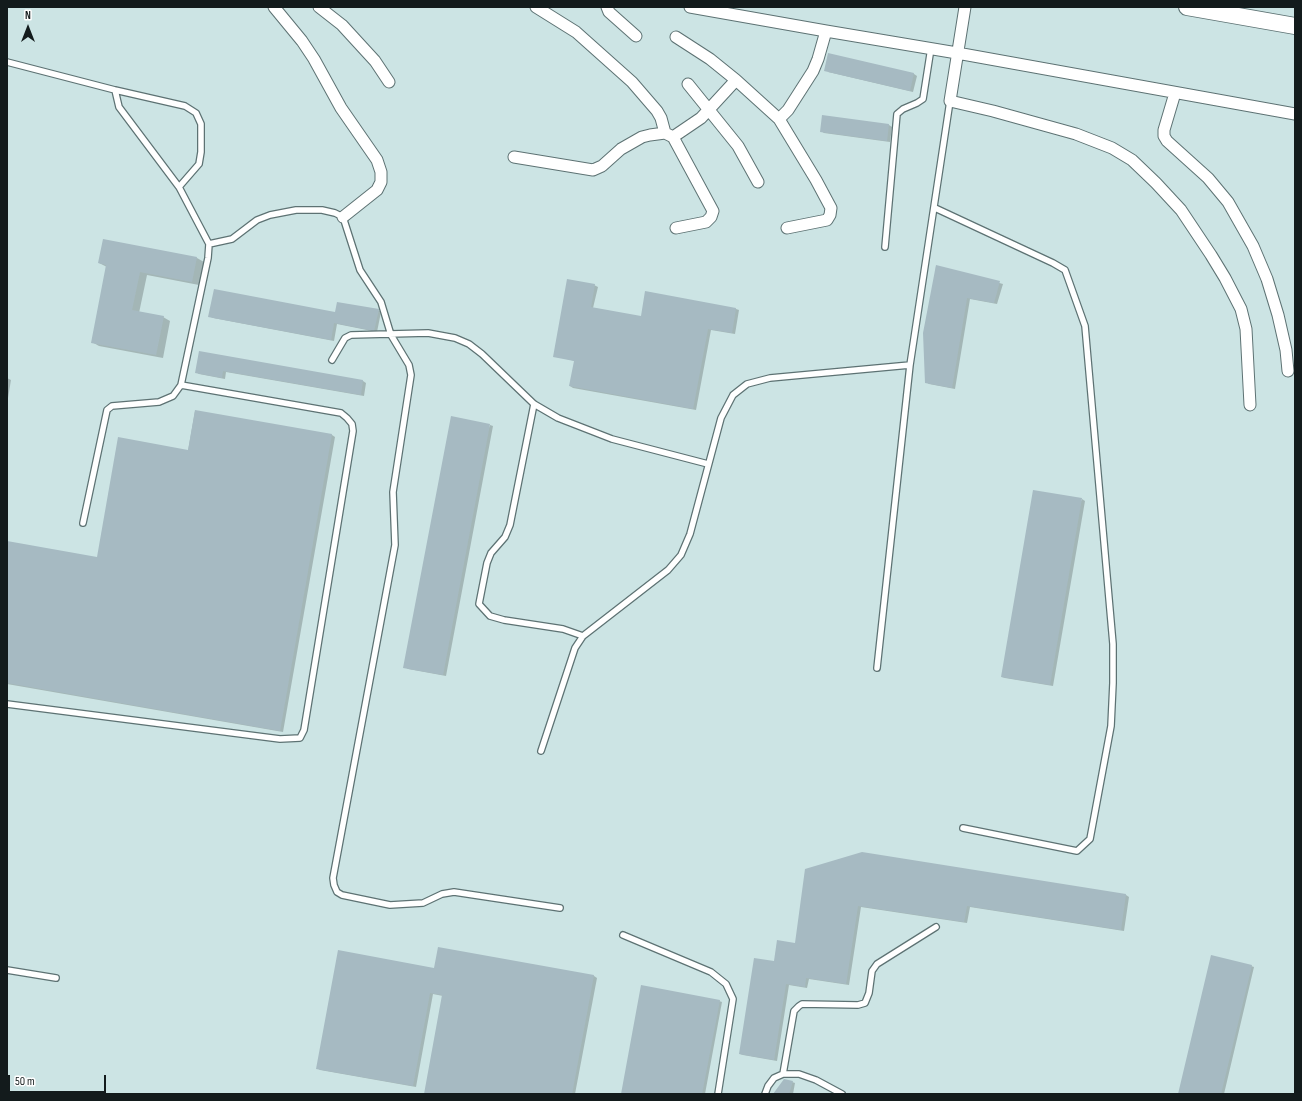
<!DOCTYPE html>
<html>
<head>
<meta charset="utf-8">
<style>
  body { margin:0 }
  #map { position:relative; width:1302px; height:1101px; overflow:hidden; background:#cce4e4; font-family:"Sofia Sans Condensed",sans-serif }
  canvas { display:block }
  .frame { position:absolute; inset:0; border:8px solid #131b1c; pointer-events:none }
  .north { position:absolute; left:8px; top:8px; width:40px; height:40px; -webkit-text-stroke:3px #fff; paint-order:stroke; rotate:0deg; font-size:11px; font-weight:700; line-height:16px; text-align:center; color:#131b1c }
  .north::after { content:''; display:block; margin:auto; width:14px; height:18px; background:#131b1c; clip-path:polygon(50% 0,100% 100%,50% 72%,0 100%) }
  .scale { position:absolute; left:8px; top:1075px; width:98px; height:18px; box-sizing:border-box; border:2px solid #131b1c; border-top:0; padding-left:5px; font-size:12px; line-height:14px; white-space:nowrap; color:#131b1c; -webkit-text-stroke:3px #fff; paint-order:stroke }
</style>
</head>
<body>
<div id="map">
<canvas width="1302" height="1101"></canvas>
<div class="frame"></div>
<div class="north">N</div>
<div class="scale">50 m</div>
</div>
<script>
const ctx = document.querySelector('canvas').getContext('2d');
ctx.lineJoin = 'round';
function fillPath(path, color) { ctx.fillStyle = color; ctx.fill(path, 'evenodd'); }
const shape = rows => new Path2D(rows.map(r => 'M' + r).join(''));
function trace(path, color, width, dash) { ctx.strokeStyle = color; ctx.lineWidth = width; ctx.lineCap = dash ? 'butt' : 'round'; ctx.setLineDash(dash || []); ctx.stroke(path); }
const shadow = shape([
  [829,54,914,74,917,76,913,92,828,72],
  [889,125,892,127,890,142,824,133,821,131],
  [197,258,204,262,199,285,147,275,139,313,163,317,170,321,163,358,99,346,92,342,107,267,99,263],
  [936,266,1003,284,997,304,970,299,955,389,929,384,926,382],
  [594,285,598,287,593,308,642,317,646,292,736,309,739,310,735,334,711,330,696,410,573,388,570,386,575,361,554,356],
  [378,310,381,312,377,332,337,324,334,341,213,318,209,316,336,314],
  [200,352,363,381,366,383,364,396,226,372,225,379,199,374,196,372],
  [7,378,11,380,7,404],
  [195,411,332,435,335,437,283,732,7,684,7,542,98,558,188,451],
  [490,425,493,426,446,676,408,669,405,667],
  [1082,499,1085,501,1053,686,1005,678,1002,677],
  [862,853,1126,895,1129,897,1124,931,970,907,967,923,861,907,849,985,809,979,807,988,789,985,777,1061,743,1055,740,1054,775,962,796,944],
  [1251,966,1254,967,1224,1094,1179,1094],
  [435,969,594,976,597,978,575,1094,425,1094,443,996,433,994,416,1087,320,1070,317,1068],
  [719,1001,722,1002,705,1094,622,1094],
  [792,1082,795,1083,793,1094,774,1094]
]);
const building = shape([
  [828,53,914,73,910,91,824,71],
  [822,115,889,124,887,141,820,132],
  [103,239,197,257,192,282,140,272,132,310,164,316,156,355,91,343,106,265,98,263],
  [936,265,1000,281,994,303,967,298,952,388,925,383,923,333],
  [567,279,595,284,591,307,641,316,645,291,736,308,732,333,708,329,693,409,569,386,574,361,553,357],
  [214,289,335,312,337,302,379,309,374,331,334,323,331,340,208,317],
  [199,351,363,380,361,395,223,371,222,378,195,373],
  [195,410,332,434,280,731,7,683,7,541,97,557,118,437,188,450],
  [451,416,490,424,443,675,403,668],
  [1033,490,1082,498,1050,685,1001,677],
  [862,852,1126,894,1121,930,967,906,964,922,858,906,846,984,806,978,805,987,786,984,774,1060,739,1054,754,958,774,961,777,940,795,943,805,869],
  [438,947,594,975,572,1094,424,1094,442,995,430,993,413,1086,316,1069,338,950,434,968],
  [1211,955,1252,965,1221,1094,1178,1094],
  [641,985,720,1000,702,1094,621,1094],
  [784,1079,793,1081,789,1094,773,1094]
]);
const lane = shape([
  [7,62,115,90,185,106,196,113,201,124,201,152,199,164,179,187,119,107,115,90],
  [935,208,1053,263,1065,270,1085,326,1113,644,1113,683,1111,726,1090,839,1077,851,963,828],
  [209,244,232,239,257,220,270,215,296,210,322,210,335,213,343,217,360,270,381,302,391,335,409,365,411,375,393,492,395,545,333,878,334,885,337,892,342,895,390,905,423,903,442,894,454,892,560,908],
  [885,247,897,114,903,109,917,103,923,99,931,48],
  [332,360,345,338,351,335,428,333,455,338,469,344,482,354,534,404,558,418,612,439,708,464],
  [534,404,510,525,505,537,491,553,487,563,479,604,490,616,504,620,563,629,583,636],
  [83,523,107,410,112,406,159,402,173,396,181,385,208,258,209,244,179,187],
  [877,668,910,365,950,101],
  [7,704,280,739,300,738,304,730,353,431,352,424,347,418,341,413,181,385],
  [541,751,575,648,583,636,668,570,681,555,690,534,721,418,733,395,747,384,770,378,910,365],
  [623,935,711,972,726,984,733,999,718,1094],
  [7,970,56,978],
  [783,1074,794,1011,799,1006,802,1004,858,1005,865,1003,869,993,872,971,877,964,936,927],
  [765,1094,768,1086,774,1078,783,1074,799,1074,816,1080,842,1094]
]);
const street = shape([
  [274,7,302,41,314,59,341,108,377,160,381,172,381,182,377,190,343,217],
  [319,7,342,25,375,61,389,82],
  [536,7,576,32,632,82,657,111,661,118,665,133,673,137,701,118,736,80,779,119,788,110,813,71,818,59,826,31],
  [607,7,609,12,636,36],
  [690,7,826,31,957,53,1295,114],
  [965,7,950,101,993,111,1076,134,1112,148,1132,160,1156,183,1181,210,1211,255,1225,278,1241,309,1246,329,1250,405],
  [676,37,710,59,736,80],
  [688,84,738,146,758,182],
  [1175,93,1164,130,1164,136,1167,141,1208,178,1228,202,1253,246,1267,279,1278,315,1286,350,1288,371],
  [779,119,816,180,831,208,830,215,827,220,787,228],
  [673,137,713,211,711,217,706,222,676,228],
  [514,157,593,170,602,166,621,149,642,137,650,135,665,133]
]);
const secondary = shape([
  [1187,7,1295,26]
]);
fillPath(shadow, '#0003');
fillPath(building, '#a6bac2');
trace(lane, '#5d7273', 8);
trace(street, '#5d7273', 13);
trace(secondary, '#5d7273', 18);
trace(lane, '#fff', 5.5);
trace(street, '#fff', 11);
trace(secondary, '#fff', 16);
</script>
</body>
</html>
